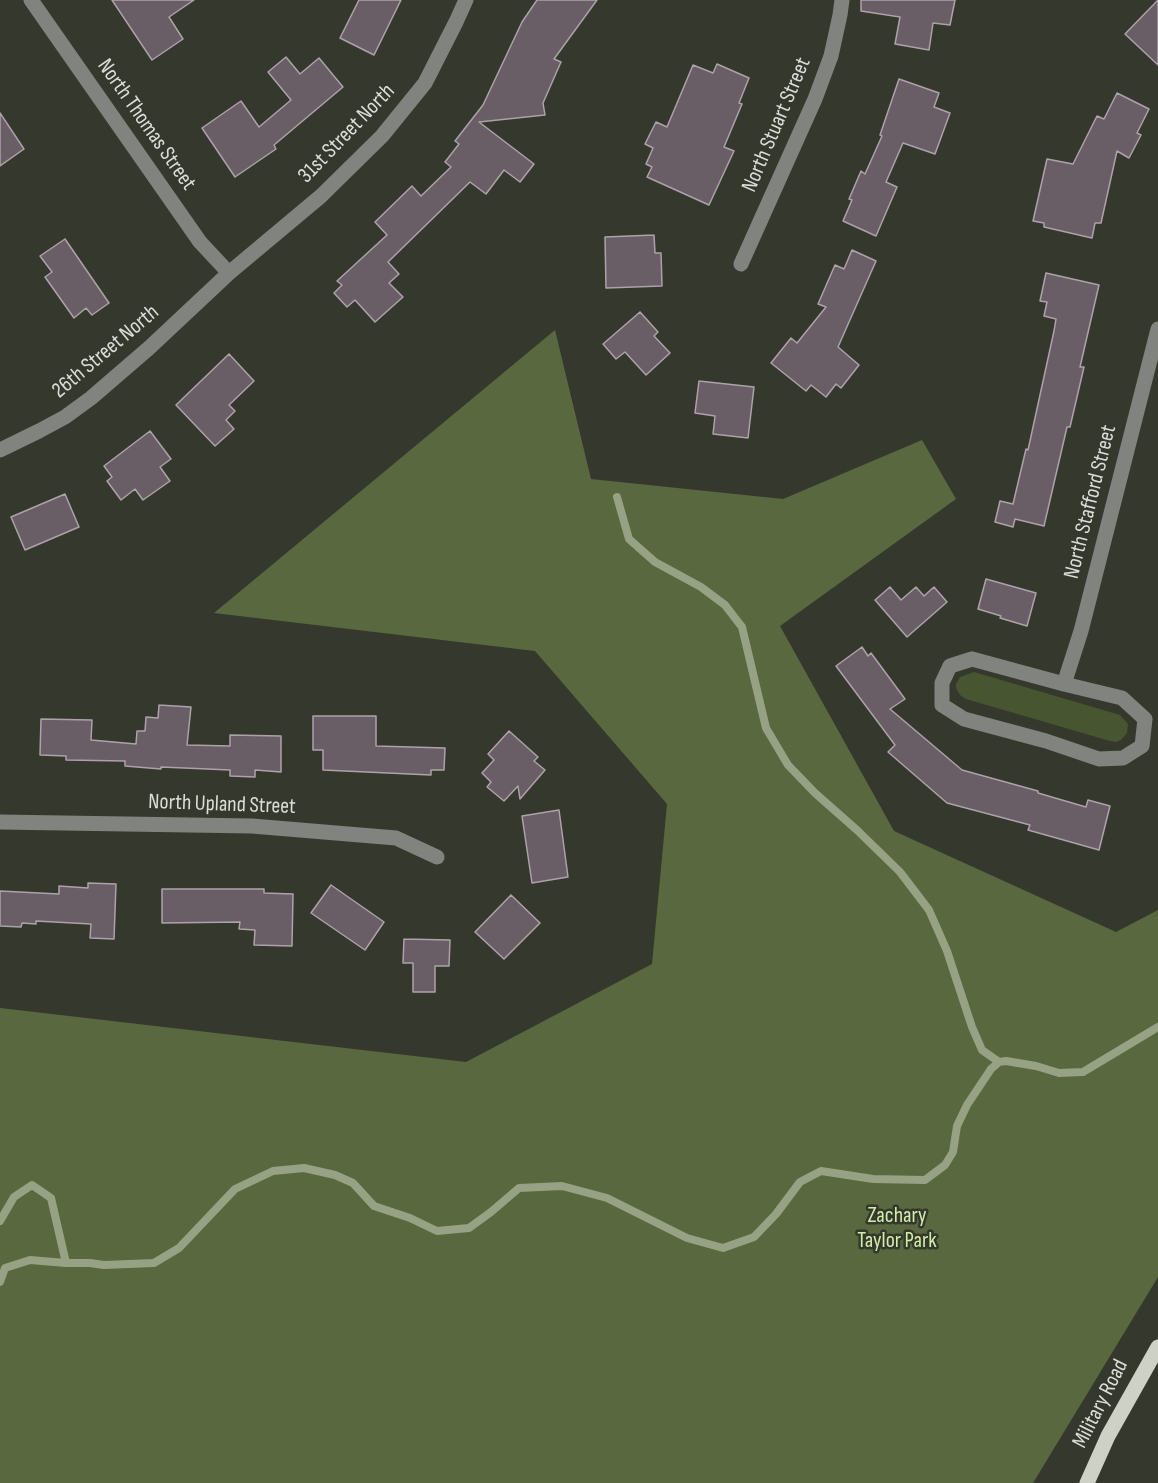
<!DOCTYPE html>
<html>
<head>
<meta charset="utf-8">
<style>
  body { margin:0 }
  canvas { display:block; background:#34382d }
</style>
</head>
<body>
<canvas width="1158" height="1483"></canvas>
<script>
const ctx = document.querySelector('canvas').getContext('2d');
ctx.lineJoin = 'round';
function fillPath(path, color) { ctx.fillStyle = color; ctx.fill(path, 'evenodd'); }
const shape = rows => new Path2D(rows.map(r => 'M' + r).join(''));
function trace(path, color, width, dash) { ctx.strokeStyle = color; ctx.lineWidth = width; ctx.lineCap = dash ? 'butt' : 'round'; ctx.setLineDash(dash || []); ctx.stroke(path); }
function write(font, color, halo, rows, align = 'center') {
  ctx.font = font + ' "Sofia Sans Condensed",sans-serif'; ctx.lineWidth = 5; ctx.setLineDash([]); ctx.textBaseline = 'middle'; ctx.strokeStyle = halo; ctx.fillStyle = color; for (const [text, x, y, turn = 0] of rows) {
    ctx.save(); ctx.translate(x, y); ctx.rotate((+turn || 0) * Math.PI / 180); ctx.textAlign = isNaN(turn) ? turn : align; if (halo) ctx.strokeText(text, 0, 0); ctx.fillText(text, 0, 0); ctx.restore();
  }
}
const green = shape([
  [974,672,1120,715,1128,724,1127,733,1121,740,1116,742,1110,741,966,699,960,695,956,688,956,684,960,677]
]);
const forest = shape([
  [555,330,591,479,783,499,922,440,956,499,780,626,894,831,1116,932,1158,910,1158,1277,1033,1483,0,1483,0,1008,466,1062,652,964,667,804,535,651,214,613]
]);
const stream = shape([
  [617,497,629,539,655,562,701,587,725,605,742,627,766,728,788,765,815,793,858,831,900,872,929,910,947,951,972,1027,982,1050,999,1062,1006,1061,1036,1066,1059,1073,1083,1072,1158,1027],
  [0,1221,14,1197,32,1185,51,1198,66,1263,90,1263,104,1265,154,1263,179,1248,235,1189,273,1171,304,1168,335,1175,353,1183,374,1206,410,1218,437,1231,469,1228,491,1212,519,1188,562,1186,607,1198,687,1238,723,1248,754,1237,776,1214,800,1182,821,1171,873,1179,925,1180,945,1165,953,1152,957,1126,967,1105,991,1069,999,1062],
  [0,1282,5,1268,30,1260,66,1263]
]);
const building = shape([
  [112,0,194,0,169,17,183,39,152,60,112,0],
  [359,0,401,0,374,55,340,38,359,0],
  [537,0,597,0,554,59,561,62,543,103,545,115,479,122,534,164,520,182,504,170,486,194,470,182,388,262,399,274,389,283,403,297,375,322,355,300,347,307,334,293,342,285,337,281,387,235,375,222,412,186,421,196,451,167,445,162,459,144,455,141,483,105,522,22,537,0],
  [861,0,955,0,950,25,933,23,929,50,895,44,900,17,861,11,861,0],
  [1158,0,1158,65,1125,34,1158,0],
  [286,57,300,74,319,58,343,87,274,145,276,149,235,177,202,128,241,101,259,127,291,100,268,72,286,57],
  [717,64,749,78,739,103,742,104,724,147,734,151,709,205,647,177,652,167,646,164,653,148,645,144,656,122,667,127,693,65,713,73,717,64],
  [899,79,939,93,934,107,950,113,935,154,903,143,886,182,897,187,876,236,843,221,852,200,849,199,861,171,865,174,882,136,880,135,899,79],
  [1117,93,1149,109,1137,133,1141,135,1129,158,1117,151,1101,223,1095,223,1092,238,1044,227,1044,223,1033,221,1047,159,1073,164,1097,116,1104,119,1117,93],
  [0,113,24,149,0,166,0,113],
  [654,235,655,253,661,253,662,286,606,288,605,237,654,235],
  [65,239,109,303,92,315,86,308,74,318,45,277,52,272,40,256,65,239],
  [852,250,876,261,838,347,859,365,841,388,836,384,826,397,811,385,806,391,771,363,791,338,797,343,826,307,818,304,835,265,844,269,852,250],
  [1046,273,1099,285,1080,367,1084,367,1070,427,1067,427,1044,526,1015,519,1013,527,995,522,1000,501,1013,504,1026,449,1028,450,1054,331,1056,319,1044,316,1047,302,1040,301,1046,273],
  [640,312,658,332,654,336,670,353,646,375,625,352,616,359,603,344,640,312],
  [229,354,254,381,229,405,235,411,226,420,234,429,215,446,176,405,229,354],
  [699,381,754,387,748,438,713,434,715,416,695,413,699,381],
  [150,431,171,459,160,467,170,481,143,500,135,489,121,500,107,481,112,477,104,466,150,431],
  [65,494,79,527,25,550,11,517,65,494],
  [986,579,1036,593,1027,626,1000,618,1001,616,978,609,986,579],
  [890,587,901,600,916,587,924,596,934,587,947,602,907,637,875,600,890,587],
  [862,647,868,656,871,653,905,699,890,709,962,770,1038,791,1038,793,1086,807,1088,800,1110,806,1099,850,1028,830,1030,825,947,803,888,752,895,745,836,666,862,647],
  [159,705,191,707,187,745,230,746,230,735,281,736,281,772,255,770,255,777,230,776,230,770,161,767,161,769,125,766,125,761,66,760,66,756,40,755,41,719,92,720,91,740,136,744,137,731,145,731,146,717,158,718,159,705],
  [313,716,376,716,376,746,445,748,444,770,431,770,431,775,323,770,323,750,313,750,313,716],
  [509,731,538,757,534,761,545,770,520,799,518,786,504,801,487,787,491,782,482,773,494,760,488,754,509,731],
  [559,810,568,877,532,883,522,816,559,810],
  [88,883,116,884,114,939,90,938,91,924,36,921,36,924,22,923,21,927,0,926,0,891,59,894,59,886,88,888,88,883],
  [331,885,384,922,365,950,311,913,331,885],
  [162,889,264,889,264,893,293,894,292,946,254,945,255,930,239,929,240,922,162,923,162,889],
  [511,895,540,923,504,959,475,932,511,895],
  [404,939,450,940,449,966,435,966,435,992,413,992,413,963,403,963,404,939]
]);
const minor = shape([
  [31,0,200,242,229,273],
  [741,264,815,99,831,56,840,15,842,0],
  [0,450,39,431,65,417,91,398,149,348,229,273,321,196,382,136,425,83,456,22,466,0],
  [972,659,1064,684,1122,698,1145,719,1142,746,1123,758,1099,759,1046,741,964,719,942,705,942,683,950,666,972,659],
  [1064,684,1081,631,1158,329],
  [0,822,252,826,396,838,437,857]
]);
const major = shape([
  [1087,1483,1108,1436,1158,1347]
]);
const streetNames = [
  ["North Thomas Street",146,125,55],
  ["North Stuart Street",777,125,-67],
  ["31st Street North",347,134,-46],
  ["26th Street North",106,352,-40],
  ["North Stafford Street",1091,502,-76],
  ["North Upland Street",222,805,2],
  ["Military Road",1101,1404,-63]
];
const parkNames = [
  ["Zachary",897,1216],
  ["Taylor Park",897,1241]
];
fillPath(green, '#475530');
fillPath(forest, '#59683f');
trace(stream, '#96a283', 8);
fillPath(building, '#695e65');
trace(building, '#aea2aa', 1.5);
trace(minor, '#81847e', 15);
trace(major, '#cdd1c6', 15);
write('22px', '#dbded7', '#34382d', streetNames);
write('22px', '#d2eda7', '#34382d', parkNames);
</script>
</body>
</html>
